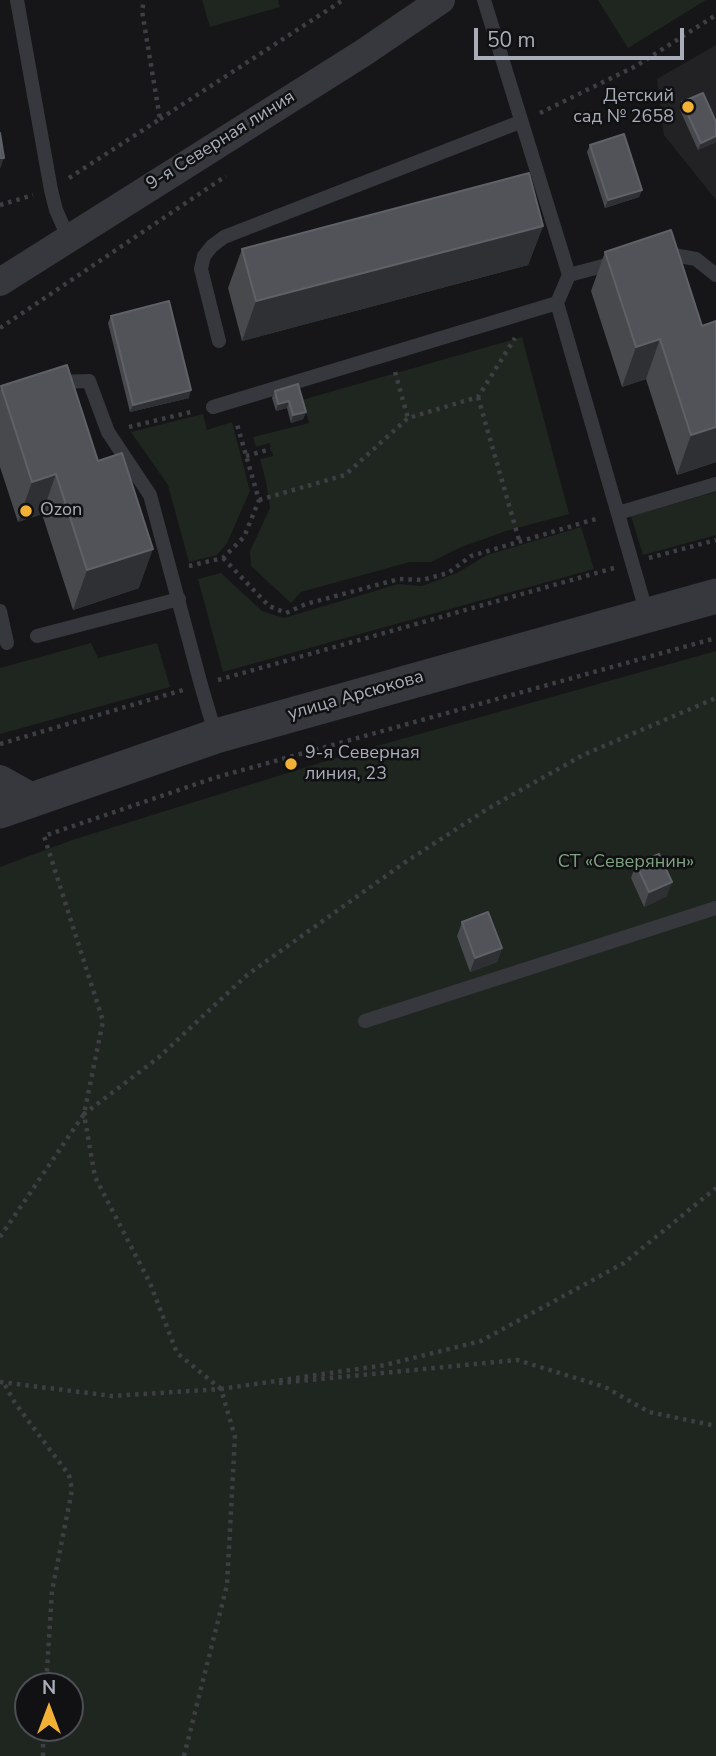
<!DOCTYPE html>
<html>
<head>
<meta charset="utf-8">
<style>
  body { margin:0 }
  #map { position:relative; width:716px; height:1756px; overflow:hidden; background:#161618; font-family:"Nunito Sans",sans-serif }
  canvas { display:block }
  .north { position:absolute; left:14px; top:1672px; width:70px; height:70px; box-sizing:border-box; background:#111113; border:2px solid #4d4f55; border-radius:50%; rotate:0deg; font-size:19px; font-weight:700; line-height:28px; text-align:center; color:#a8adb8 }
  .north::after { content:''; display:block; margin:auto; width:24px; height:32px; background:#f2b134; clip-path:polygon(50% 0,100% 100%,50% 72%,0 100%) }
  .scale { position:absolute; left:474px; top:28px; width:210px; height:32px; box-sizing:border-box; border:4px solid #a8adb8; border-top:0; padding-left:9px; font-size:21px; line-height:24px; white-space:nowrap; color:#a8adb8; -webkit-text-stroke:5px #111113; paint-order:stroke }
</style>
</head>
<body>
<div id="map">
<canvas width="716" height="1756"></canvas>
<div class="north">N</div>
<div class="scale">50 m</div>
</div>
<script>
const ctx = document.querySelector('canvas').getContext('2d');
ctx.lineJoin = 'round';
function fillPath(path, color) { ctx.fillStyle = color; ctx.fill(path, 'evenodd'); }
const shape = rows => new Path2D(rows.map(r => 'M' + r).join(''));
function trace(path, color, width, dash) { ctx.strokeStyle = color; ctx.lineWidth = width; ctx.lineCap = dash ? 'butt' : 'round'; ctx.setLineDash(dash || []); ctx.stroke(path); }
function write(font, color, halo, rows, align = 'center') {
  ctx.font = font + ' "Nunito Sans",sans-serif'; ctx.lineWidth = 5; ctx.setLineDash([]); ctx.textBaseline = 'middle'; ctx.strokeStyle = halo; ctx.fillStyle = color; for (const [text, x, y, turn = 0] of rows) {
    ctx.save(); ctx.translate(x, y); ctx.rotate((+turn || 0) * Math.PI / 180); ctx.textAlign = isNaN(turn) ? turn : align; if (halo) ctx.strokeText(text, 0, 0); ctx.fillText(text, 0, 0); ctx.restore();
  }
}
const built = shape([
  [716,45,716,200,664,135,657,79]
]);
const green = shape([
  [202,0,278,0,280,7,210,27],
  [598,0,706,0,628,48],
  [522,337,569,514,506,531,459,548,431,562,410,562,301,592,291,603,251,566,250,551,270,508,266,481,260,459,273,456,270,443,256,447,253,437,309,423,302,400],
  [203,414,207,430,232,422,250,491,227,543,217,555,189,562,168,485,131,432],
  [716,492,716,535,643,555,631,516],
  [581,527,594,569,223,672,198,579,221,573,262,611,284,618,398,584,422,586,457,573,487,555],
  [91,643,98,658,157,643,170,687,0,734,0,668],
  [716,651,716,1756,0,1756,0,867,72,840,352,753],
  [28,1686,70,1686,70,1728,28,1728]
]);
const path = shape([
  [540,113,636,66,716,15],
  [160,119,343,0],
  [69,178,160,119,142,11,144,0],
  [0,205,33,195],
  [0,328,226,176],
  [395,372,408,418],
  [478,397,519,540],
  [129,427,195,411],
  [246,456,271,449],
  [259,500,345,475,408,418,478,397,515,338],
  [223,558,269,606,286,613,306,604,399,579,422,580,448,573,471,556,599,518],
  [649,558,716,540],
  [189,566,223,558,244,537,259,500,236,421],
  [218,680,614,568],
  [0,744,183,690],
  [0,1237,84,1114,103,1021,44,836,214,778,716,638],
  [0,1382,112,1396,221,1389],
  [279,1383,517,1360,605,1387,649,1412,716,1426],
  [5,1385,15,1403,69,1475,72,1490,52,1591,46,1686],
  [221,1389,177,1353,150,1283,95,1177,84,1114,158,1058,247,975,404,863,489,808,583,755,716,698],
  [43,1756,43,1728],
  [184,1756,227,1585,235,1437,221,1389,385,1365,481,1341,624,1263,716,1188]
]);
const service = shape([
  [17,0,51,190,56,210,68,237],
  [484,0,569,275,557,303],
  [662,253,696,259,716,275],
  [569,275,618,262],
  [219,341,201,269,204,256,212,246,224,237,520,122],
  [56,382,89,381,108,432,150,495,201,685,216,736],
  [213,407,557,303,647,614],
  [618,513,716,484],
  [0,611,7,643],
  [37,636,179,599],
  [365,1021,716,908]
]);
const minor = shape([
  [0,282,363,53,441,0],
  [0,779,34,798]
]);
const tertiary = shape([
  [0,811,216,736,716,596]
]);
const wall = shape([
  [682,102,716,122,716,142,698,150,680,110],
  [590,145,642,190,639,197,605,208,587,152],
  [543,226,528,265,242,341,228,288,242,249],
  [671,230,716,462,677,475,646,379,622,387,591,291,605,252],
  [111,316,189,398,130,412,108,323],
  [1,386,139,588,73,610,42,514,18,522,0,467,0,390],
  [275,391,306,412,303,419,291,423,287,408,276,411,272,398],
  [636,864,667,896,644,907,631,878],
  [462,922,502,948,497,962,470,972,457,936]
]);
const shadedWall = shape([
  [716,136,716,142,698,150,701,143],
  [0,158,4,158,0,169],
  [642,190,639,197,605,208,608,200],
  [543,226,528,265,242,341,256,301],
  [660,339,646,379,622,387,636,347],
  [191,390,189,398,130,412,133,405],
  [289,401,287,408,276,411,278,404],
  [306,412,303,419,291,423,293,415],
  [716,427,716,462,677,475,691,435],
  [56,474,42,514,18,522,32,482],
  [153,549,139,588,73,610,87,570],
  [672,882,667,896,644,907,649,892],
  [502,948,497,962,470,972,475,958]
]);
const building = shape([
  [703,93,716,122,716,136,701,143,682,102,703,93],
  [0,133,4,158,0,158,0,133],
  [624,134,642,190,608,200,590,145,624,134],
  [529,173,543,226,256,301,242,249,529,173],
  [671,230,702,326,716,321,716,427,691,435,660,339,636,347,605,252,671,230],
  [169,301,191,390,133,405,111,316,169,301],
  [67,365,98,461,122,453,153,549,87,570,56,474,32,482,1,386,67,365],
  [298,384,306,412,293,415,289,401,278,404,275,391,298,384],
  [659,854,672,882,649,892,636,864,659,854],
  [488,912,502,948,475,958,462,922,488,912]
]);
const markers = [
  [688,107,7,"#f2b134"],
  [26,511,7,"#f2b134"],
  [291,764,7,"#f2b134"]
];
const poiNames = [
  ["Детский",674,97,"right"],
  ["сад № 2658",674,118,"right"],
  ["Ozon",40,511],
  ["9-я Северная",305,754],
  ["линия, 23",305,775]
];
const streetNames = [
  ["9-я Северная линия",221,141,-32],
  ["улица Арсюкова",356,696,-16]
];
const parkNames = [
  ["СТ «Северянин»",626,863]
];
fillPath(built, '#222225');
fillPath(green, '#1e261f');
trace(path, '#3d3f44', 4.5, [3.5, 5]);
trace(service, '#37383d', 14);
trace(minor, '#37383d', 28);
trace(tertiary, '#37383d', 35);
fillPath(wall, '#47494d');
fillPath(shadedWall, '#2f3033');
fillPath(building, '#525359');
trace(building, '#5f6168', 2);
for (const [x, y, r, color] of markers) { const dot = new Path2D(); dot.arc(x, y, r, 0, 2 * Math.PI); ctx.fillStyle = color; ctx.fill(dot); trace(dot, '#111113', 2.5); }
write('18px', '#a8adb8', '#111113', poiNames, 'left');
write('18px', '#a8adb8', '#111113', streetNames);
write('18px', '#7fa381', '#111113', parkNames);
</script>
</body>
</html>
